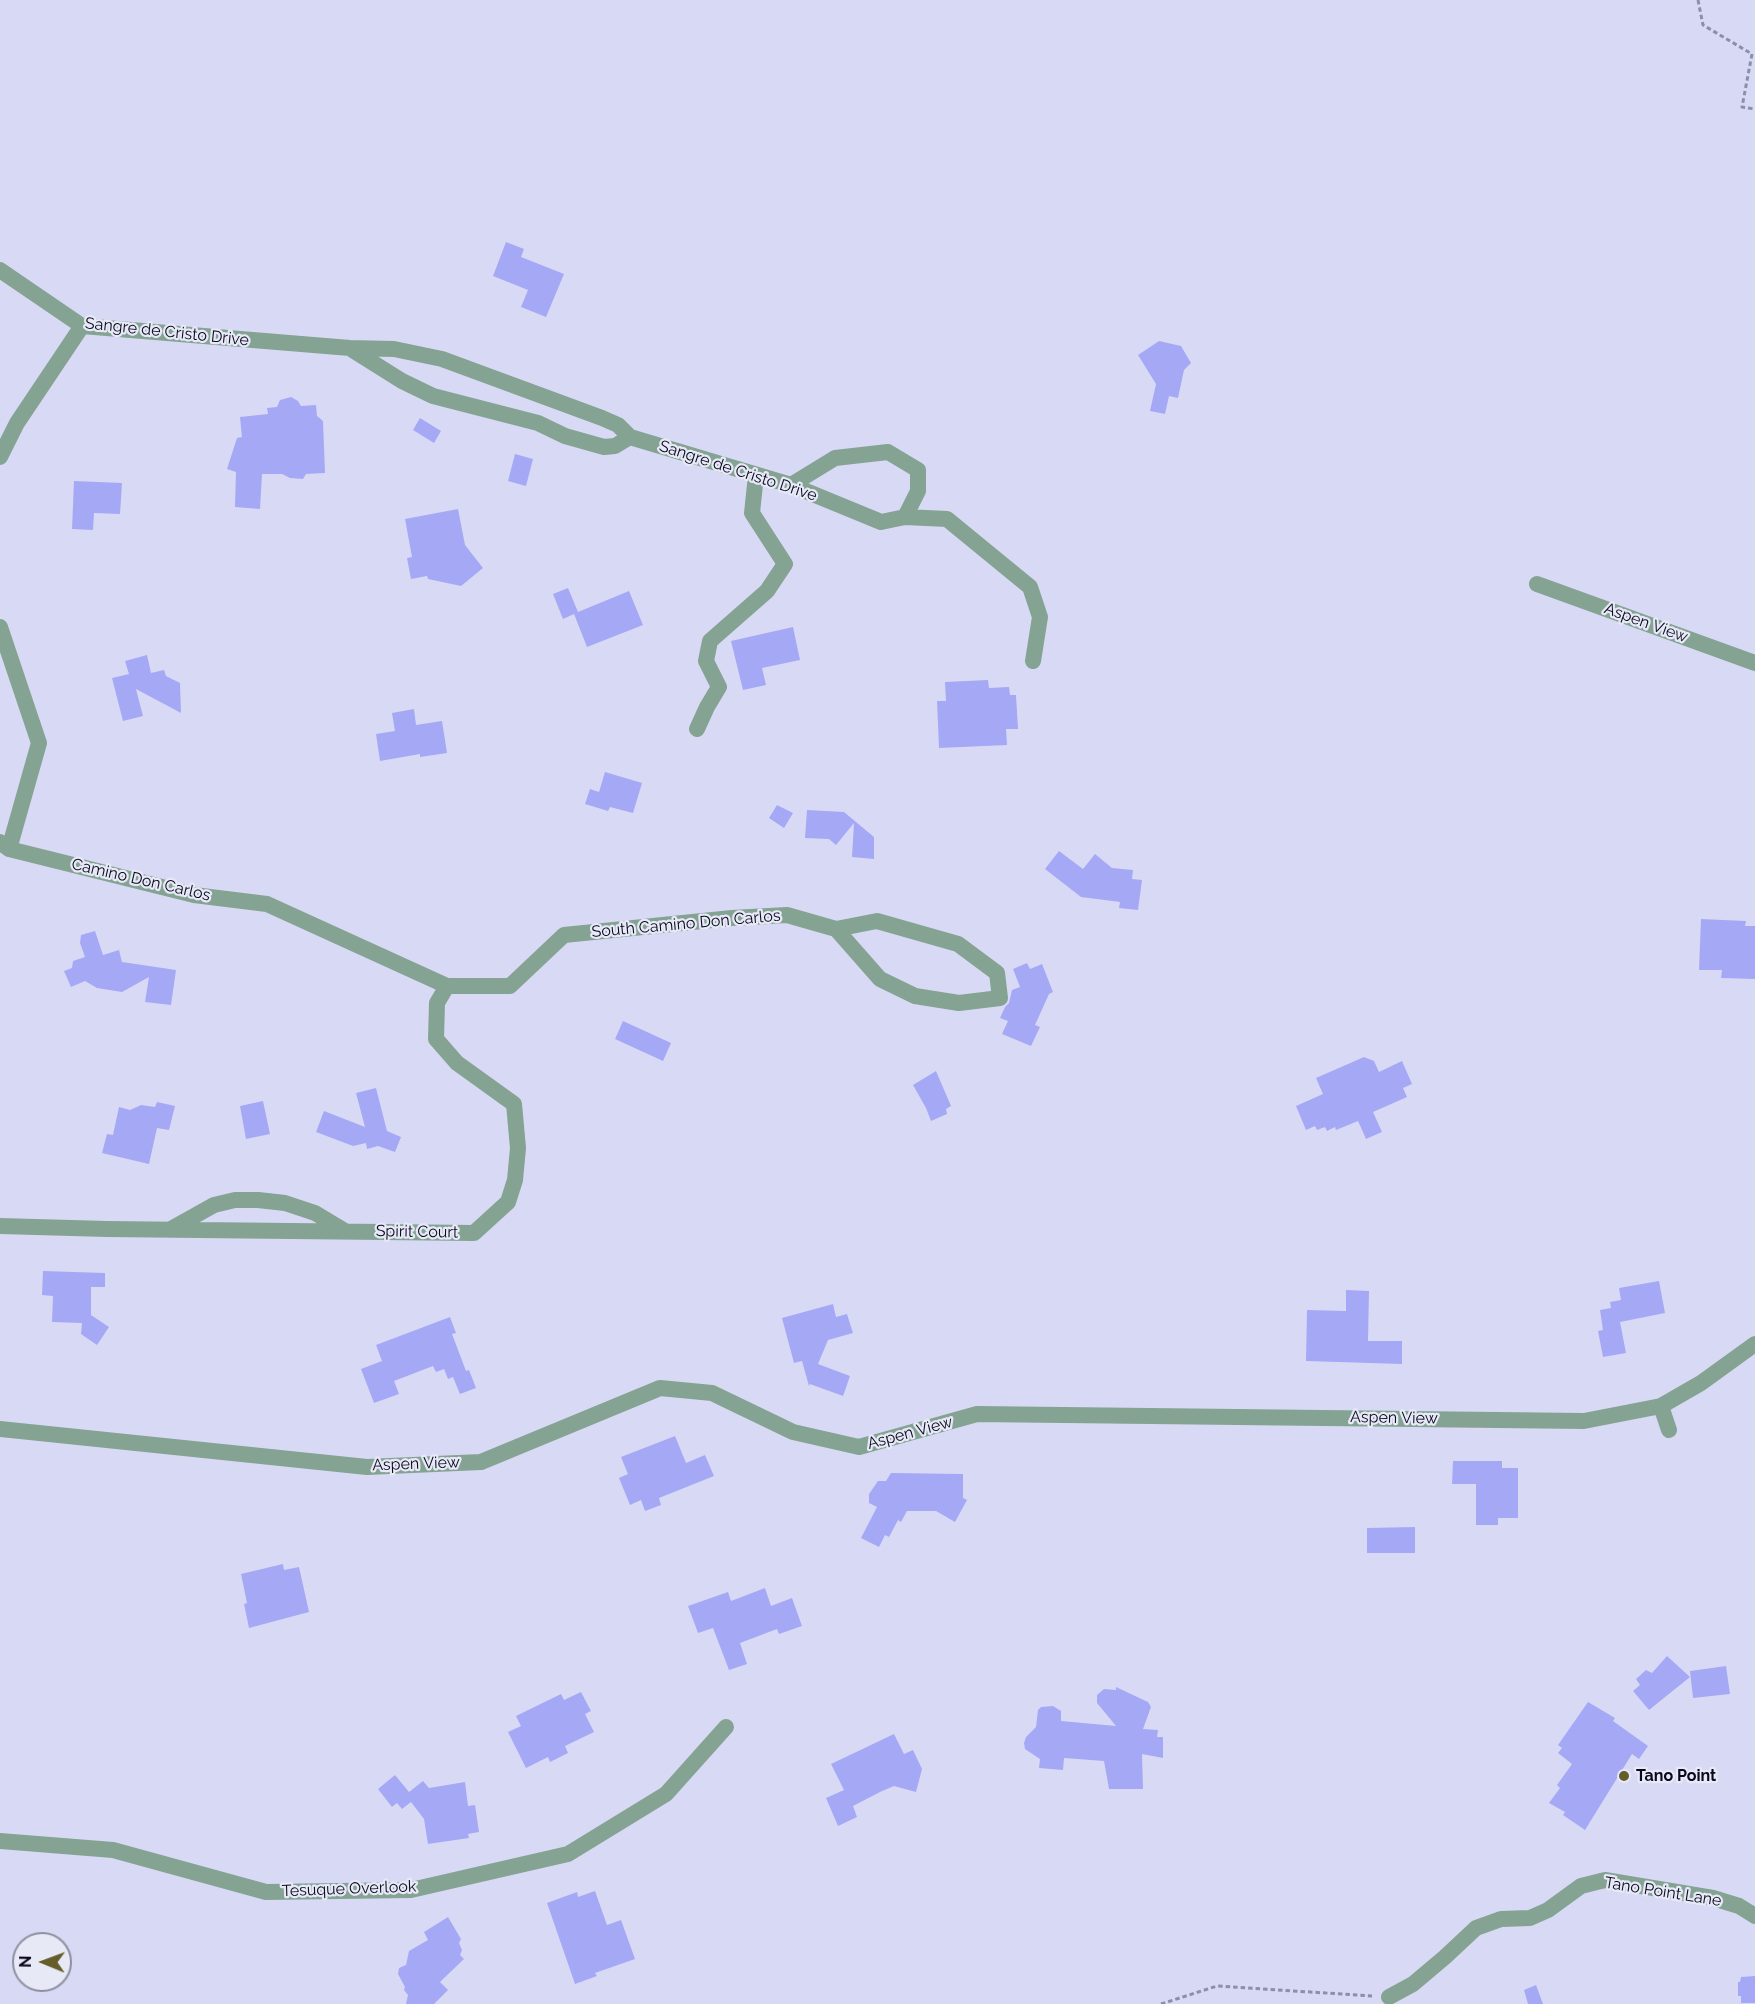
<!DOCTYPE html>
<html>
<head>
<meta charset="utf-8">
<style>
  body { margin:0 }
  #map { position:relative; width:1755px; height:2004px; overflow:hidden; background:#d8daf5; font-family:Raleway,sans-serif }
  canvas { display:block }
  .north { position:absolute; left:12px; top:1932px; width:60px; height:60px; box-sizing:border-box; background:#e7e9f6; border:2px solid #8e8fa0; border-radius:50%; rotate:271deg; font-size:16px; font-weight:700; line-height:24px; text-align:center; color:#09081e }
  .north::after { content:''; display:block; margin:auto; width:21px; height:27px; background:#655e2a; clip-path:polygon(50% 0,100% 100%,50% 72%,0 100%) }
</style>
</head>
<body>
<div id="map">
<canvas width="1755" height="2004"></canvas>
<div class="north">N</div>
</div>
<script>
const ctx = document.querySelector('canvas').getContext('2d');
ctx.lineJoin = 'round';
function fillPath(path, color) { ctx.fillStyle = color; ctx.fill(path, 'evenodd'); }
const shape = rows => new Path2D(rows.map(r => 'M' + r).join(''));
function trace(path, color, width, dash) { ctx.strokeStyle = color; ctx.lineWidth = width; ctx.lineCap = dash ? 'butt' : 'round'; ctx.setLineDash(dash || []); ctx.stroke(path); }
function write(font, color, halo, rows, align = 'center') {
  ctx.font = font + ' Raleway,sans-serif'; ctx.lineWidth = 4.5; ctx.setLineDash([]); ctx.textBaseline = 'middle'; ctx.strokeStyle = halo; ctx.fillStyle = color; for (const [text, x, y, turn = 0] of rows) {
    ctx.save(); ctx.translate(x, y); ctx.rotate((+turn || 0) * Math.PI / 180); ctx.textAlign = isNaN(turn) ? turn : align; if (halo) ctx.strokeText(text, 0, 0); ctx.fillText(text, 0, 0); ctx.restore();
  }
}
const building = shape([
  [506,242,524,249,521,257,564,274,546,317,521,307,528,290,493,276],
  [1159,341,1181,346,1191,363,1184,370,1178,398,1169,396,1165,414,1150,411,1156,384,1138,355],
  [291,397,298,401,301,406,316,405,317,416,323,421,325,473,306,474,303,479,290,478,282,474,262,474,260,509,235,507,236,472,227,469,237,438,242,437,240,417,268,414,267,408,277,407,280,400],
  [420,418,441,431,434,443,413,430],
  [515,454,533,459,526,486,508,481],
  [74,481,122,483,120,514,94,513,93,530,72,529],
  [458,509,465,545,483,568,461,586,428,579,427,576,411,579,407,558,412,557,405,519],
  [568,588,578,612,629,591,643,625,587,647,574,614,563,619,553,594],
  [793,627,800,660,762,668,766,685,743,690,731,641],
  [147,655,151,673,164,670,166,676,180,683,181,713,136,689,143,716,123,721,112,678,129,674,125,661],
  [988,680,989,688,1009,687,1010,695,1016,695,1018,729,1006,729,1007,745,939,748,937,701,946,701,945,682],
  [414,709,416,725,442,721,447,753,420,757,420,754,380,761,376,734,395,731,392,713],
  [605,772,642,783,633,813,610,807,608,811,585,804,590,789,599,792],
  [777,805,793,813,784,828,769,818],
  [807,810,844,812,874,837,874,859,852,857,854,823,836,845,829,839,805,838],
  [1059,851,1083,869,1095,854,1112,868,1133,870,1132,879,1142,880,1138,910,1119,908,1120,902,1081,897,1045,869],
  [1701,919,1746,921,1745,926,1755,926,1755,979,1721,978,1722,970,1699,970],
  [95,931,103,955,119,950,122,962,176,970,171,1005,145,1002,149,977,122,992,97,988,85,981,71,987,64,971,72,968,73,961,85,957,80,943,81,935],
  [1027,963,1030,969,1042,964,1053,992,1049,994,1035,1025,1040,1027,1031,1046,1002,1034,1008,1021,1000,1018,1005,1007,1009,1003,1012,990,1020,987,1013,969],
  [623,1021,671,1043,663,1061,615,1039],
  [1364,1057,1374,1061,1379,1072,1402,1061,1412,1084,1403,1088,1407,1097,1373,1112,1382,1132,1366,1139,1358,1121,1336,1130,1335,1127,1327,1131,1325,1127,1317,1130,1315,1126,1306,1130,1296,1106,1323,1094,1316,1078],
  [936,1071,951,1106,946,1109,947,1114,931,1121,926,1108,913,1085],
  [376,1088,387,1131,401,1137,395,1152,378,1146,367,1149,366,1143,353,1146,316,1132,324,1111,365,1127,356,1093],
  [263,1101,270,1134,246,1139,240,1106],
  [157,1102,175,1106,169,1130,157,1128,149,1164,102,1153,107,1134,113,1135,119,1107,130,1110,141,1105,155,1107],
  [43,1271,105,1273,105,1287,91,1287,91,1315,109,1327,97,1345,81,1334,82,1323,52,1322,53,1296,42,1295],
  [1659,1281,1665,1313,1620,1322,1626,1353,1603,1357,1598,1331,1603,1330,1600,1310,1611,1308,1610,1302,1621,1300,1619,1288],
  [1346,1290,1369,1291,1368,1341,1402,1341,1402,1364,1306,1361,1307,1310,1346,1311],
  [833,1304,836,1317,847,1314,853,1333,828,1340,818,1364,850,1376,843,1396,810,1384,809,1386,802,1361,794,1363,782,1318],
  [450,1317,456,1333,452,1334,466,1371,469,1370,476,1388,460,1394,453,1377,448,1379,444,1369,436,1372,433,1366,394,1381,399,1394,374,1403,361,1369,382,1361,376,1345],
  [675,1436,686,1463,705,1455,714,1476,659,1498,661,1505,645,1511,641,1500,630,1505,619,1478,628,1474,621,1457],
  [1453,1461,1502,1461,1502,1468,1518,1468,1518,1518,1498,1518,1498,1525,1476,1525,1476,1484,1452,1484],
  [891,1473,963,1474,963,1498,967,1500,955,1522,936,1511,907,1511,901,1522,898,1520,889,1537,885,1535,879,1547,861,1538,877,1507,869,1503,869,1494,878,1481,886,1481],
  [1415,1527,1415,1553,1367,1553,1367,1528],
  [283,1564,284,1570,299,1567,309,1612,249,1628,244,1604,247,1603,241,1574],
  [765,1588,771,1606,792,1598,802,1626,779,1634,777,1629,740,1643,747,1664,729,1670,713,1628,698,1633,688,1606,728,1592,731,1601],
  [1667,1656,1690,1677,1649,1710,1633,1691,1640,1685,1636,1679,1646,1670,1652,1673],
  [1726,1666,1730,1694,1693,1698,1690,1671],
  [1116,1687,1148,1702,1151,1707,1143,1729,1158,1730,1157,1737,1163,1737,1163,1758,1142,1754,1143,1789,1109,1789,1104,1761,1064,1758,1063,1770,1039,1768,1040,1759,1025,1749,1024,1743,1026,1737,1036,1727,1038,1710,1041,1707,1053,1706,1061,1711,1061,1721,1116,1726,1097,1703,1097,1695,1104,1689,1116,1690],
  [581,1692,591,1711,585,1714,594,1732,565,1746,568,1753,550,1762,548,1757,526,1768,508,1732,521,1726,516,1716,561,1694,564,1700],
  [1588,1702,1615,1718,1613,1721,1648,1746,1639,1759,1632,1754,1585,1830,1563,1815,1565,1812,1549,1803,1560,1788,1557,1785,1572,1764,1558,1753,1562,1748,1558,1745],
  [894,1734,904,1754,913,1750,922,1769,916,1792,894,1786,880,1792,853,1806,857,1817,838,1826,826,1798,844,1790,831,1764],
  [395,1775,409,1792,423,1781,429,1788,465,1782,468,1806,475,1805,479,1832,468,1834,469,1838,428,1844,424,1819,411,1802,402,1809,397,1803,392,1807,378,1789],
  [595,1891,607,1925,621,1920,635,1959,595,1973,597,1976,575,1984,547,1903,577,1892,578,1897],
  [448,1917,461,1939,459,1943,462,1950,460,1955,464,1959,440,1982,448,1990,434,2004,406,2004,408,1995,404,1990,405,1987,398,1974,399,1968,406,1965,409,1951,428,1940,424,1932],
  [1755,1976,1755,2003,1741,2003,1741,1996,1738,1996,1738,1982,1740,1982,1741,1977],
  [1536,1985,1543,2004,1528,2004,1524,1990]
]);
const path = shape([
  [1698,0,1703,25,1752,54,1742,107,1755,109],
  [1161,2004,1217,1986,1372,1996]
]);
const minor = shape([
  [0,270,82,326,350,348,394,349,442,359,602,418,618,425,630,437,791,485,881,522,905,517,947,519,1030,587,1040,617,1033,661],
  [351,349,402,381,433,396,538,423,565,436,604,447,615,446,630,437],
  [0,457,17,423,82,326],
  [791,485,835,458,888,452,918,470,918,491,905,517],
  [1537,584,1755,663],
  [0,627,39,743,9,849],
  [697,729,707,707,719,687,706,661,710,641,767,591,785,564,752,513,756,475],
  [0,842,9,849,194,895,267,904,447,986,510,986,564,935,732,918,787,915,836,929,877,921,958,944,997,973,1000,998,959,1003,915,996,880,979,836,929],
  [0,1226,107,1229,474,1233,508,1202,515,1180,518,1148,514,1104,457,1063,436,1039,437,1003,447,986],
  [171,1229,214,1205,235,1200,258,1200,285,1203,315,1213,345,1231],
  [1661,1406,1669,1430],
  [0,1429,367,1467,481,1462,660,1388,712,1393,793,1432,859,1447,977,1414,1584,1421,1661,1406,1701,1383,1755,1344],
  [0,1841,113,1850,266,1892,411,1890,568,1854,666,1794,726,1727],
  [1389,1997,1413,1984,1445,1957,1476,1928,1501,1919,1530,1918,1548,1910,1581,1886,1605,1880,1713,1898,1739,1906,1755,1916]
]);
const markers = [
  [1624,1776,6,"#655e2a"]
];
const streetNames = [
  ["Sangre de Cristo Drive",167,332,6],
  ["Sangre de Cristo Drive",738,471,18],
  ["Aspen View",1646,623,20],
  ["Camino Don Carlos",141,880,13],
  ["South Camino Don Carlos",686,924,-5],
  ["Spirit Court",417,1232,1],
  ["Aspen View",1394,1418,1],
  ["Aspen View",910,1433,-15],
  ["Aspen View",416,1464,-2],
  ["Tesuque Overlook",349,1889,-2],
  ["Tano Point Lane",1663,1892,9]
];
const poiNames = [
  ["Tano Point",1636,1776]
];
fillPath(building, '#a5a8f5');
trace(path, '#8d8ea8', 3, [4.5, 3]);
trace(minor, '#85a393', 16);
for (const [x, y, r, color] of markers) { const dot = new Path2D(); dot.arc(x, y, r, 0, 2 * Math.PI); ctx.fillStyle = color; ctx.fill(dot); trace(dot, '#e7e9f6', 2); }
write('16px', '#09081e', '#e7e9f6', streetNames);
write('bold 16px', '#09081e', '#e7e9f6', poiNames, 'left');
</script>
</body>
</html>
